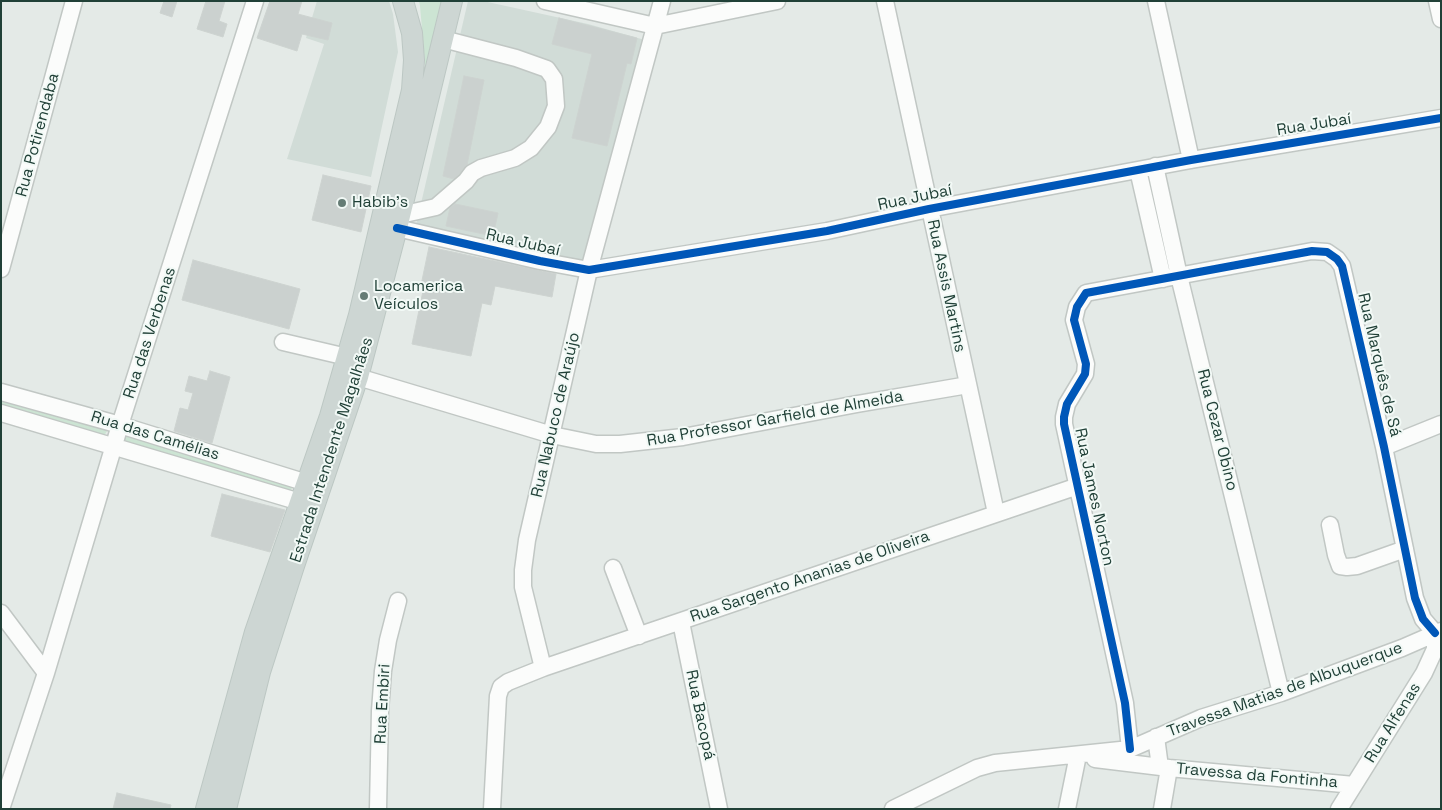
<!DOCTYPE html>
<html>
<head>
<meta charset="utf-8">
<style>
  body { margin:0 }
  #map { position:relative; width:1442px; height:810px; overflow:hidden; background:#e4eae7; font-family:"Space Grotesk",sans-serif }
  canvas { display:block }
  .frame { position:absolute; inset:0; border:2px solid #204037; pointer-events:none }
</style>
</head>
<body>
<div id="map">
<canvas width="1442" height="810"></canvas>
<div class="frame"></div>
</div>
<script>
const ctx = document.querySelector('canvas').getContext('2d');
ctx.lineJoin = 'round';
function fillPath(path, color) { ctx.fillStyle = color; ctx.fill(path, 'evenodd'); }
const shape = rows => new Path2D(rows.map(r => 'M' + r).join(''));
function trace(path, color, width, dash) { ctx.strokeStyle = color; ctx.lineWidth = width; ctx.lineCap = dash ? 'butt' : 'round'; ctx.setLineDash(dash || []); ctx.stroke(path); }
function write(font, color, halo, rows, align = 'center') {
  ctx.font = font + ' "Space Grotesk",sans-serif'; ctx.lineWidth = 4; ctx.setLineDash([]); ctx.textBaseline = 'middle'; ctx.strokeStyle = halo; ctx.fillStyle = color; for (const [text, x, y, turn = 0] of rows) {
    ctx.save(); ctx.translate(x, y); ctx.rotate((+turn || 0) * Math.PI / 180); ctx.textAlign = isNaN(turn) ? turn : align; if (halo) ctx.strokeText(text, 0, 0); ctx.fillText(text, 0, 0); ctx.restore();
  }
}
const built = shape([
  [317,1,389,1,393,14,398,52,371,177,287,159,324,44,306,38],
  [468,1,483,1,588,24,645,40,585,261,416,225]
]);
const green = shape([
  [419,1,445,1,426,74,420,6],
  [1,395,107,429,107,431,104,436,1,409],
  [126,435,292,485,292,488,289,492,124,442]
]);
const building = shape([
  [164,1,177,1,172,17,160,13,164,1],
  [206,1,225,1,219,21,227,24,223,37,197,29,206,1],
  [270,1,302,1,298,14,332,23,328,40,302,34,297,51,257,38,270,1],
  [559,18,637,38,631,64,627,63,607,146,572,138,592,54,552,44,559,18],
  [464,76,484,80,467,165,454,179,443,176,464,76],
  [323,175,371,186,361,232,312,220,323,175],
  [455,204,498,213,493,236,446,226,450,208,455,204],
  [429,247,556,274,552,297,495,286,491,305,482,303,471,356,412,344,423,291,420,290,429,247],
  [193,260,300,289,289,329,182,300,193,260],
  [210,371,230,377,212,443,174,431,180,408,188,410,193,393,185,391,189,376,207,381,210,371],
  [222,494,285,510,270,552,211,536,222,494],
  [117,793,171,805,170,809,113,809,117,793]
]);
const minor = shape([
  [545,1,655,26,777,1],
  [885,1,996,513],
  [1156,1,1191,160],
  [1437,1,1441,19],
  [1155,166,1179,276,1281,693],
  [1138,170,1163,279],
  [400,215,436,207,466,181,472,173,481,168,515,158,531,148,548,127,556,106,554,79,547,69,516,58,443,39],
  [397,228,540,261,589,270,827,231,929,209,1191,160,1441,118],
  [1,269,74,1],
  [283,342,347,357],
  [358,377,552,435,596,444,620,444,683,437,857,404,968,385],
  [1,392,120,425,307,483],
  [1,413,300,502],
  [1384,447,1441,424],
  [1330,525,1336,555,1340,566,1347,567,1357,566,1405,549],
  [613,568,639,636],
  [1,613,46,673],
  [681,622,719,809],
  [543,668,523,587,523,570,527,540,589,270,662,1],
  [1156,737,1160,767],
  [1130,749,1125,703,1064,424,1064,417,1067,404,1085,374,1086,364,1074,320,1077,307,1086,293,1312,251,1327,252,1337,259,1342,266,1384,447,1415,598,1423,619,1435,633],
  [1095,759,1169,768,1354,785],
  [1,809,46,673,120,425,255,1],
  [378,809,380,711,383,671,388,640,398,601],
  [492,809,498,696,501,687,508,682,543,668,1078,486],
  [893,809,977,768,995,763,1130,749,1201,718,1281,693,1402,648,1441,631],
  [1067,809,1078,755],
  [1162,809,1169,768],
  [1339,809,1424,673,1435,649,1435,633]
]);
const major = shape([
  [206,809,255,632,330,416,359,315,412,90,414,60,412,33,403,1],
  [226,809,260,672,294,566,358,377,397,228,452,1]
]);
const cycleway = shape([
  [397,228,540,261,589,270,827,231,929,209,1191,160,1441,118],
  [1130,749,1125,703,1064,424,1064,417,1067,404,1085,374,1086,364,1074,320,1077,307,1086,293,1312,251,1327,252,1337,259,1342,266,1384,447,1415,598,1423,619,1435,633]
]);
const markers = [
  [342,203,5,"#657c75"],
  [364,296,5,"#657c75"]
];
const streetNames = [
  ["Rua Jubaí",1314,125,-9],
  ["Rua Potirendaba",38,135,-75],
  ["Rua Jubaí",915,198,-12],
  ["Rua Jubaí",523,243,13],
  ["Rua Assis Martins",946,286,78],
  ["Rua das Verbenas",150,333,-72],
  ["Rua Marquês de Sá",1379,365,77],
  ["Rua Nabuco de Araújo",556,415,-77],
  ["Rua Professor Garfield de Almeida",775,419,-10],
  ["Rua Cezar Obino",1217,430,76],
  ["Rua das Camélias",155,436,17],
  ["Estrada Intendente Magalhães",332,450,-72],
  ["Rua James Norton",1094,497,78],
  ["Rua Sargento Ananias de Oliveira",810,577,-19],
  ["Travessa Matias de Albuquerque",1285,690,-20],
  ["Rua Embiri",383,704,-87],
  ["Rua Bacopá",700,715,78],
  ["Rua Alfenas",1393,723,-58],
  ["Travessa da Fontinha",1257,776,5]
];
const poiNames = [
  ["Habib's",352,203],
  ["Locamerica",374,287],
  ["Veículos",374,305]
];
fillPath(built, '#d1dcd7');
fillPath(green, '#cce4d3');
fillPath(building, '#cbd1cf');
trace(building, '#cdd3d0', 1);
trace(minor, '#c1c7c4', 19);
trace(major, '#bcc7c3', 22);
trace(minor, '#fbfcfb', 16);
trace(major, '#cdd6d3', 20);
trace(cycleway, '#0057b8', 8);
for (const [x, y, r, color] of markers) { const dot = new Path2D(); dot.arc(x, y, r, 0, 2 * Math.PI); ctx.fillStyle = color; ctx.fill(dot); trace(dot, '#f2f9f6', 2); }
write('16px', '#204037', '#f2f9f6', streetNames);
write('16px', '#204037', '#f2f9f6', poiNames, 'left');
</script>
</body>
</html>
